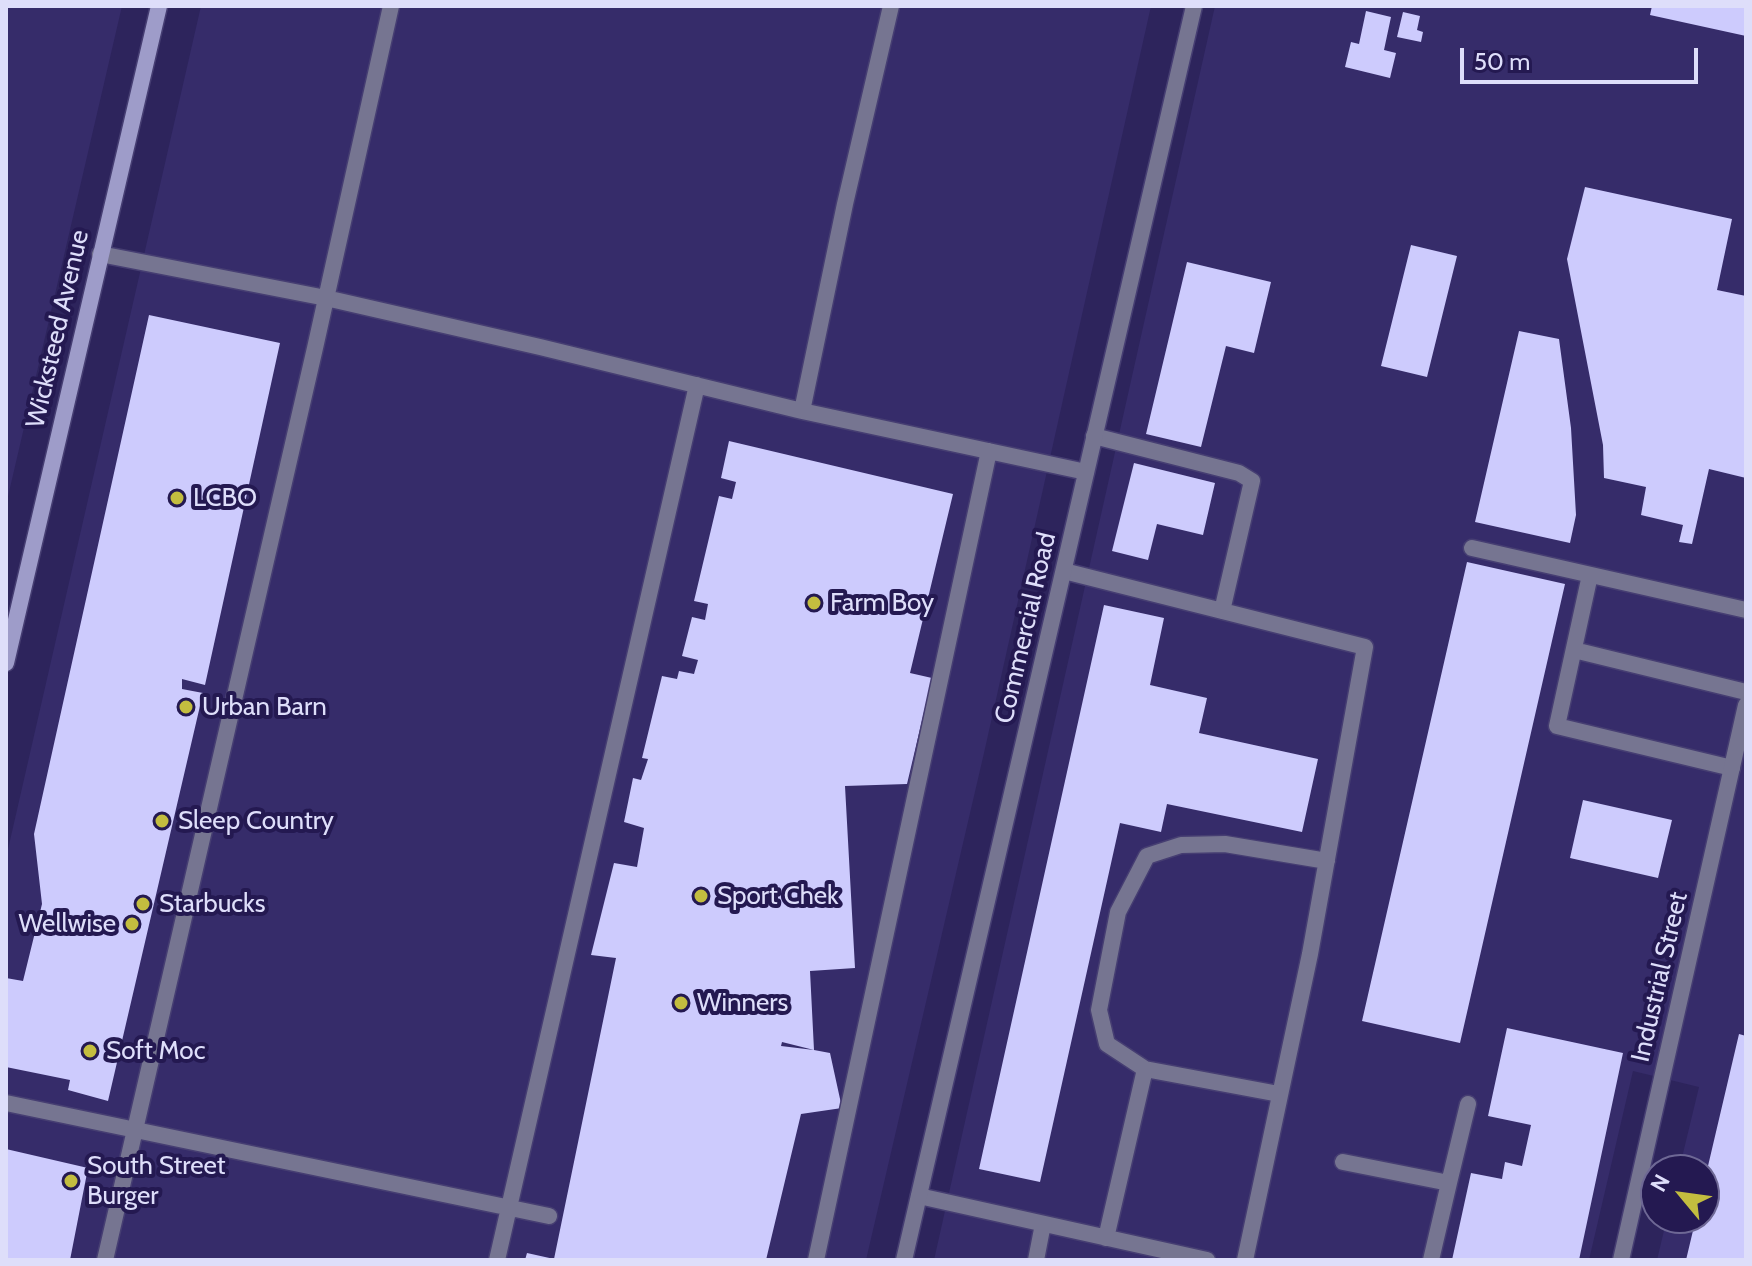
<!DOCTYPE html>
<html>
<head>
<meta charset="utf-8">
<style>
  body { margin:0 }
  #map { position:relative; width:1752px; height:1266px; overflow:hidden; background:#2d245c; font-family:Cabin,sans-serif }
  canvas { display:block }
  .frame { position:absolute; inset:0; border:8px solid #dedefa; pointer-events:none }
  .north { position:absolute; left:1640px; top:1154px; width:80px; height:80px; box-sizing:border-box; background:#241951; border:2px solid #6e6895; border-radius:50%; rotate:299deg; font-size:22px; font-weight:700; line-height:32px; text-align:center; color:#dedefa }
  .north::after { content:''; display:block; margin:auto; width:28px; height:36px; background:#c3bd3f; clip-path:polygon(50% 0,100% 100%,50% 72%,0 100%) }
  .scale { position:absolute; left:1460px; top:48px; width:238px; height:36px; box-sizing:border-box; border:4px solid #dedefa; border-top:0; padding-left:10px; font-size:24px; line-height:28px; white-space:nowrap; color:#dedefa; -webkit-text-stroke:6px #241951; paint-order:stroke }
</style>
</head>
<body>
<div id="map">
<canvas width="1752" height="1266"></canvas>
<div class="frame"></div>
<div class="north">N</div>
<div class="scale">50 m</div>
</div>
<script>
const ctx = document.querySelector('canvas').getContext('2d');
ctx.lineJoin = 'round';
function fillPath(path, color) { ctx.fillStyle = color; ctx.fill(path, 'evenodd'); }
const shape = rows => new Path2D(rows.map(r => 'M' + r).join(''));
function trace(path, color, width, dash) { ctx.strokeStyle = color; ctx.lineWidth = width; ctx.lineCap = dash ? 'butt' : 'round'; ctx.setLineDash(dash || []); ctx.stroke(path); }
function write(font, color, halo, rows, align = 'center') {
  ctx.font = font + ' Cabin,sans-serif'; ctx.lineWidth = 8; ctx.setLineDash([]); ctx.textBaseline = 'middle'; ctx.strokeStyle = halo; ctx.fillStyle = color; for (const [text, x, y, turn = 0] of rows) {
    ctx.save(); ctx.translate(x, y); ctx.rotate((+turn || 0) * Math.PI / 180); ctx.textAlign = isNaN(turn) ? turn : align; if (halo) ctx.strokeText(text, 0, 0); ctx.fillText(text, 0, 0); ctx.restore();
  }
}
const built = shape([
  [6,6,122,6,6,505],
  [201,6,1151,6,984,753,866,1260,6,1260,6,858],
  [1215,6,1746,6,1746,1260,1657,1260,1667,1218,1704,1218,1704,1170,1679,1170,1699,1087,1633,1071,1589,1260,934,1260]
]);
const building = shape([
  [1652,6,1746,6,1746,36,1650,15],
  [1366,11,1391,17,1384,50,1396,53,1390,78,1345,67,1351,42,1359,44],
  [1403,12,1420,16,1417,30,1423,32,1421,42,1397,37],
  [1585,187,1732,219,1717,290,1746,296,1744,336,1746,337,1746,478,1709,469,1692,544,1679,542,1683,525,1641,515,1646,487,1604,478,1603,445,1567,259],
  [1411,245,1457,256,1427,377,1381,366],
  [1187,262,1271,282,1254,353,1226,346,1201,447,1146,434],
  [149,315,280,343,205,685,182,679,182,689,203,693,108,1101,68,1090,70,1080,6,1067,6,978,23,981,42,904,34,834],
  [1519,331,1559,339,1571,428,1576,515,1570,543,1475,522],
  [729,441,953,494,910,673,932,678,907,784,845,786,855,968,810,971,814,1050,830,1053,842,1108,801,1114,766,1260,525,1260,527,1253,554,1259,616,958,591,955,614,863,637,867,644,828,624,822,633,778,641,780,648,759,642,758,662,676,677,679,679,671,694,674,698,660,682,656,692,617,705,620,708,604,694,601,719,496,732,499,736,482,721,478],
  [782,1042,814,1050,781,1046],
  [1134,463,1215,483,1203,535,1157,524,1148,560,1112,551],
  [1467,562,1565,584,1460,1043,1362,1021],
  [1104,605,1164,618,1150,685,1207,698,1199,733,1318,759,1302,832,1167,804,1161,832,1120,823,1040,1182,979,1169],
  [1583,800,1672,820,1658,878,1570,858],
  [1507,1028,1623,1053,1579,1260,1452,1260,1471,1173,1502,1179,1505,1162,1522,1166,1531,1125,1488,1116],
  [1739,1034,1746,1036,1746,1260,1686,1260,1696,1218,1704,1218,1704,1183],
  [6,1149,88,1168,70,1260,6,1260]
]);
const lane = shape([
  [100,254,326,298,540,347,802,411,1086,472],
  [802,411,845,204,891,6],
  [1094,436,1239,473,1252,481,1222,611],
  [1472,548,1746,610],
  [1064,571,1365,647,1310,954,1245,1260],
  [1590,575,1557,726,1732,768],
  [1574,650,1746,692],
  [1279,1094,1145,1069,1107,1044,1099,1010,1118,912,1147,856,1181,845,1225,844,1327,861],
  [6,1103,549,1216],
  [1343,1162,1449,1183,1431,1260],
  [1449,1183,1468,1104],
  [919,1196,1207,1260],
  [1106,1238,1145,1069],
  [105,1260,315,348,391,6],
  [497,1260,697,385],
  [816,1260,989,451],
  [1036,1260,1043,1224]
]);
const street = shape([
  [904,1260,1194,6],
  [1621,1260,1746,705]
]);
const secondary = shape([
  [6,663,159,6]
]);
const markers = [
  [177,498,8,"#c3bd3f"],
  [814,603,8,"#c3bd3f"],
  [186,707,8,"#c3bd3f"],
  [162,821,8,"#c3bd3f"],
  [701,896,8,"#c3bd3f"],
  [143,904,8,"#c3bd3f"],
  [132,924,8,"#c3bd3f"],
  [681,1003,8,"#c3bd3f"],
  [90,1051,8,"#c3bd3f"],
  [71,1181,8,"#c3bd3f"]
];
const streetNames = [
  ["Wicksteed Avenue",58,329,-77],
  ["Commercial Road",1026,628,-77],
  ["Industrial Street",1660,977,-77]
];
const poiNames = [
  ["LCBO",193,498],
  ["Farm Boy",830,603],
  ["Urban Barn",202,707],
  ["Sleep Country",178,821],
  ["Sport Chek",717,896],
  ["Starbucks",159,904],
  ["Wellwise",116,924,"right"],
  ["Winners",697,1003],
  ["Soft Moc",106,1051],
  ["South Street",87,1166],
  ["Burger",87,1196]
];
fillPath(built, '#362c6a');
fillPath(building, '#cdcbfd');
trace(lane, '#463e72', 19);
trace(street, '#463e72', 19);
trace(secondary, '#463e72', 19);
trace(lane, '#767591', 16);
trace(street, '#767591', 16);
trace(secondary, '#9e9cc9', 16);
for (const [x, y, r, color] of markers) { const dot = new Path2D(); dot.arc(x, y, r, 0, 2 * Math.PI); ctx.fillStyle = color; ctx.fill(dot); trace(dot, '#241951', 3); }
write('26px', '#dedefa', '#241951', streetNames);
write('26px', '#dedefa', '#241951', poiNames, 'left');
</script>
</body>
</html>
